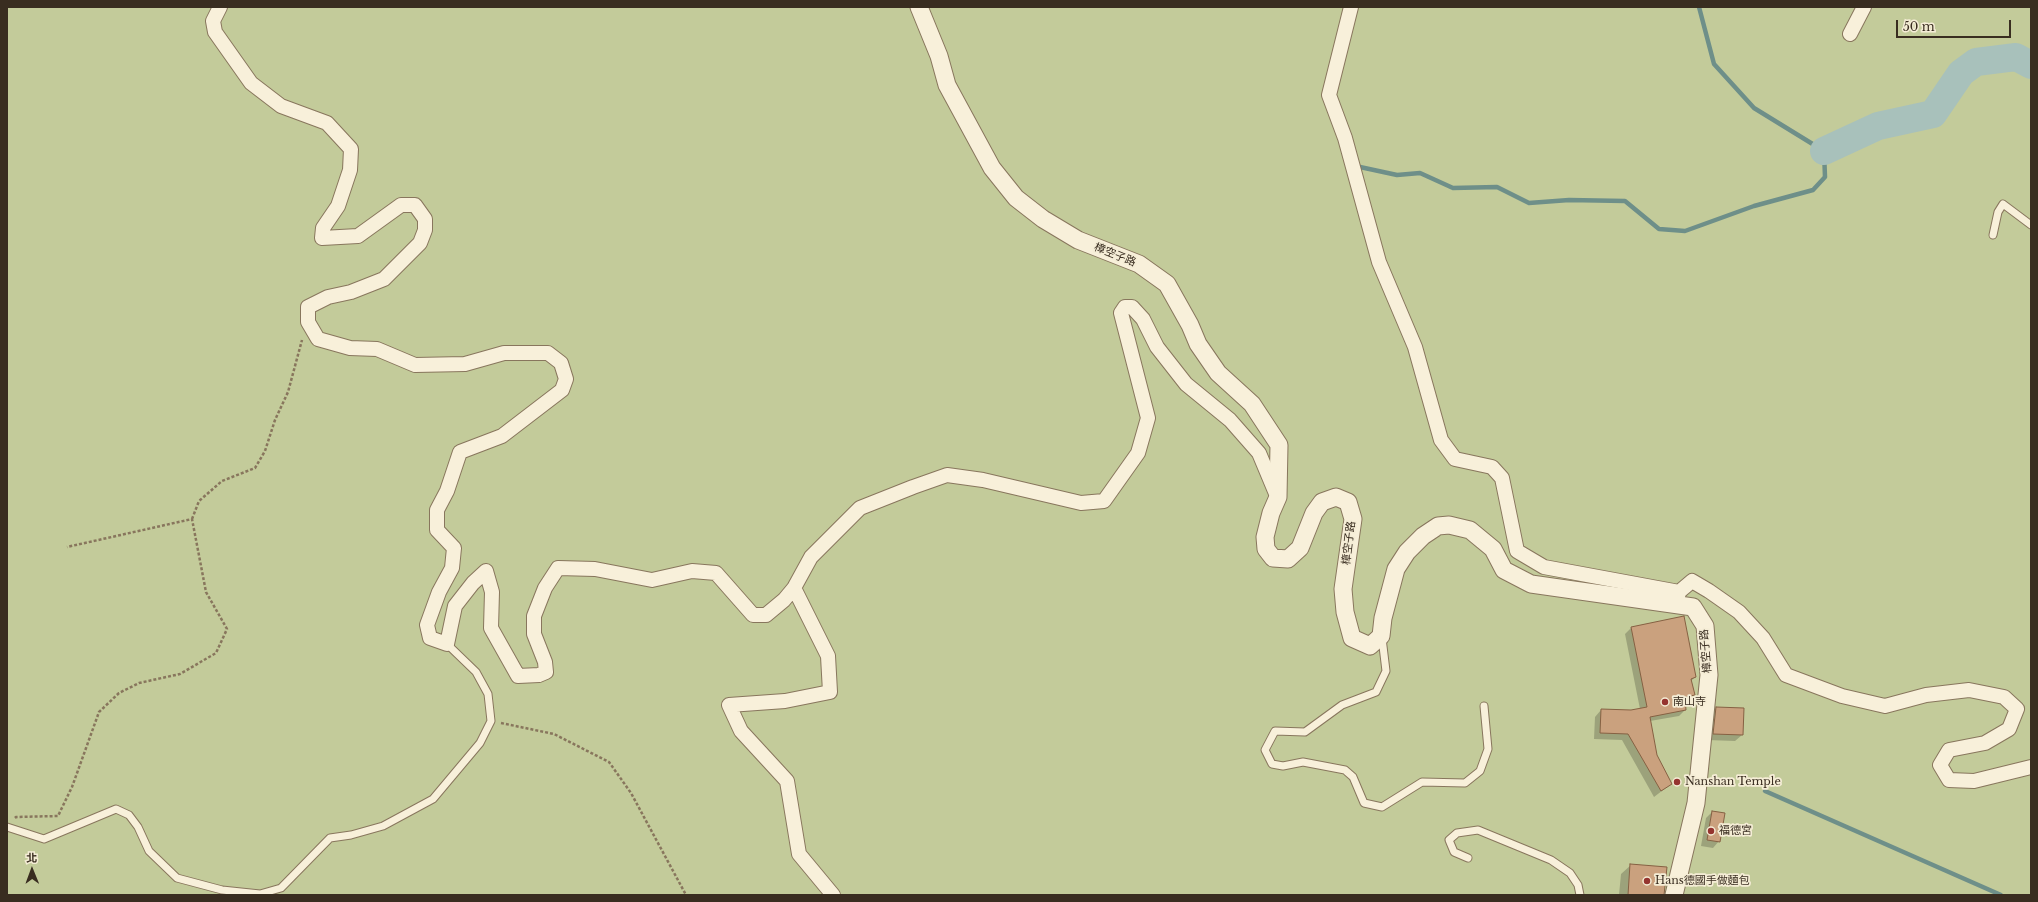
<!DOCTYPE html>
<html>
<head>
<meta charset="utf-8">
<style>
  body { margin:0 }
  #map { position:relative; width:2038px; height:902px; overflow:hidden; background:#ede4c6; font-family:"Libre Baskerville","Noto Sans TC",serif }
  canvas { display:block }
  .frame { position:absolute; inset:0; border:8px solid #392d20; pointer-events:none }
  .north { position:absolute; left:12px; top:850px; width:40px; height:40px; -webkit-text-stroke:3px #f5edd6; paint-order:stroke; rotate:359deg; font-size:11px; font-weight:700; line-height:16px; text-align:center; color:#392d20 }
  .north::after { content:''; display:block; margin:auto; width:14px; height:18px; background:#392d20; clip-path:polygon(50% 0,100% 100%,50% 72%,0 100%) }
  .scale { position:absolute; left:1896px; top:20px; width:115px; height:18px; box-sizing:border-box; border:2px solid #392d20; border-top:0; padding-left:5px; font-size:12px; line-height:14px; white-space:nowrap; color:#392d20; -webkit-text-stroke:3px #f5edd6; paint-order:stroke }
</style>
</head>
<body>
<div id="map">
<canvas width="2038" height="902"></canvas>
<div class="frame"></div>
<div class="north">北</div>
<div class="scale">50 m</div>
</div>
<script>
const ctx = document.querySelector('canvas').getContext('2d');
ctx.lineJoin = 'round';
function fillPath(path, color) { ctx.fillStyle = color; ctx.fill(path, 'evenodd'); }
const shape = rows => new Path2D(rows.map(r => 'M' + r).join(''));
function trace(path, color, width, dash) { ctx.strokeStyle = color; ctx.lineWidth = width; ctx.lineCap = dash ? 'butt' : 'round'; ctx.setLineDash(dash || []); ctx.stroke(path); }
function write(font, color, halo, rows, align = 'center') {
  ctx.font = font + ' "Libre Baskerville","Noto Sans TC",serif'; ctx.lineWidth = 3.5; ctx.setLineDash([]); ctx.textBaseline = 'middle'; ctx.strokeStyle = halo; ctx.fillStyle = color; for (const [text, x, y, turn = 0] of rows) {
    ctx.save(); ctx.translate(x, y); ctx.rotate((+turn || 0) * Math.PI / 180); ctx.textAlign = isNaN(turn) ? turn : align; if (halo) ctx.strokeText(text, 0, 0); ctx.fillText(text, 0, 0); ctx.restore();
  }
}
const green = shape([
  [7,7,2031,7,2031,895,7,895]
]);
const shadow = shape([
  [1631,628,1695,677,1690,682,1694,695,1684,702,1685,710,1679,716,1650,721,1656,755,1671,784,1654,797,1622,740,1594,739,1595,717,1601,710,1631,711,1640,709,1625,634],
  [1716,708,1742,735,1735,741,1707,740,1710,714],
  [1712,812,1719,841,1713,848,1701,846,1706,818],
  [1631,865,1663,895,1619,895,1621,874]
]);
const stream = shape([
  [1360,167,1397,175,1420,173,1453,188,1497,187,1529,203,1569,200,1625,201,1659,229,1685,231,1754,206,1813,190,1825,177,1824,151,1754,108,1714,64,1699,7],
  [1765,791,2001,895]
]);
const river = shape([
  [1824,151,1878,126,1933,114,1961,73,1976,62,2016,57,2031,65]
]);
const building = shape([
  [1684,616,1696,677,1691,679,1695,695,1685,697,1686,710,1650,717,1657,755,1672,784,1661,791,1628,734,1600,733,1601,709,1631,710,1647,707,1631,627,1684,616],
  [1716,707,1744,708,1743,735,1713,734,1716,707],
  [1712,811,1725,813,1720,842,1707,840,1712,811],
  [1630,864,1667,867,1664,895,1628,895,1630,864]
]);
const path = shape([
  [192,519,199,501,222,481,255,468,265,451,275,420,288,392,302,340],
  [501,723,554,734,609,762,631,793,686,895],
  [15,818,16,817,58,816,72,787,99,712,119,693,139,683,180,674,216,653,227,629,206,592,192,519,67,547]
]);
const service = shape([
  [1993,235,1998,212,2003,204,2031,225],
  [1382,638,1386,671,1376,692,1342,705,1305,732,1275,731,1265,750,1272,764,1283,766,1303,762,1345,770,1353,777,1364,803,1382,807,1422,782,1465,783,1480,771,1488,749,1484,706],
  [7,827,44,839,116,809,129,815,138,827,149,851,177,878,222,890,260,894,281,888,330,838,351,835,383,826,433,799,480,743,491,721,488,694,476,672,447,644],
  [1468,858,1454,852,1449,840,1457,833,1478,830,1551,860,1570,873,1578,885,1580,895]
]);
const minor = shape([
  [220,7,213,21,215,32,251,83,281,106,327,123,351,149,350,170,338,206,323,228,322,238,358,236,401,205,415,205,425,219,425,230,420,243,384,279,351,292,328,297,308,307,308,322,318,339,350,348,377,349,415,365,465,364,504,353,548,353,561,363,566,379,562,390,502,436,460,452,447,491,437,510,437,530,454,548,452,568,439,592,427,625,430,638,447,644,455,606,473,583,486,571,492,592,491,628,518,676,539,675,546,672,545,662,534,634,534,616,545,588,558,568,595,569,652,580,692,571,716,573,753,615,766,615,784,600,794,588,811,557,860,508,913,487,947,475,983,480,1081,503,1104,501,1138,453,1148,418,1121,313,1125,307,1132,307,1143,319,1157,347,1186,384,1230,420,1259,453,1277,496],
  [1351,7,1329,95,1345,138,1379,262,1415,347,1441,440,1455,459,1492,467,1502,478,1517,551,1544,567,1679,592],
  [1850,34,1864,7],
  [794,588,828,656,830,692,785,701,729,705,741,731,787,781,799,854,833,895],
  [1677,601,1679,592,1692,581,1709,591,1739,612,1763,638,1786,675,1842,696,1885,706,1926,695,1969,690,2004,697,2017,709,2009,729,1985,743,1949,750,1940,765,1949,780,1974,781,2031,767]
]);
const tertiary = shape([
  [919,7,939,56,947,85,992,168,1016,198,1043,219,1078,240,1139,264,1167,284,1190,325,1198,344,1218,373,1252,404,1279,445,1278,497,1271,513,1265,537,1266,549,1273,558,1288,559,1300,548,1314,513,1322,502,1336,497,1348,502,1353,519,1343,589,1345,612,1352,638,1370,646,1381,636,1383,618,1396,569,1407,552,1423,536,1438,526,1449,525,1470,530,1493,549,1504,570,1531,584,1693,607,1705,626,1709,675,1696,803,1674,895]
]);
const markers = [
  [1665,702,4,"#95342f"],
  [1677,782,4,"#95342f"],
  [1711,831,4,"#95342f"],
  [1647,881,4,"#95342f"]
];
const streetNames = [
  ["樟空子路",1115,255,22],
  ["樟空子路",1349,543,-83],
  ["樟空子路",1706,651,-95]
];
const poiNames = [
  ["南山寺",1673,702],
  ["Nanshan Temple",1685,782],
  ["福德宮",1719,831],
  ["Hans德國手做麵包",1655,881]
];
fillPath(green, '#c3cb9a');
fillPath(shadow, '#0003');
trace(stream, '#6e8f89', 4.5);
trace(river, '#a8c1bb', 28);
fillPath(building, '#caa17e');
trace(building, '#866143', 1);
trace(service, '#88765d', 9);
trace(minor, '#88765d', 16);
trace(tertiary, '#88765d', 19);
trace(path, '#88765d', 2.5, [3, 2]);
trace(service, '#f8f0da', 7);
trace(minor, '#f8f0da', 14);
trace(tertiary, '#f8f0da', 17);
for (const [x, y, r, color] of markers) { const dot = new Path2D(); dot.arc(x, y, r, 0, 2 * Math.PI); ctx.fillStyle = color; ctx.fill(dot); trace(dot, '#f5edd6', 1.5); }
write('11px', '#392d20', '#f5edd6', streetNames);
write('11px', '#392d20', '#f5edd6', poiNames, 'left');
</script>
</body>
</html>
